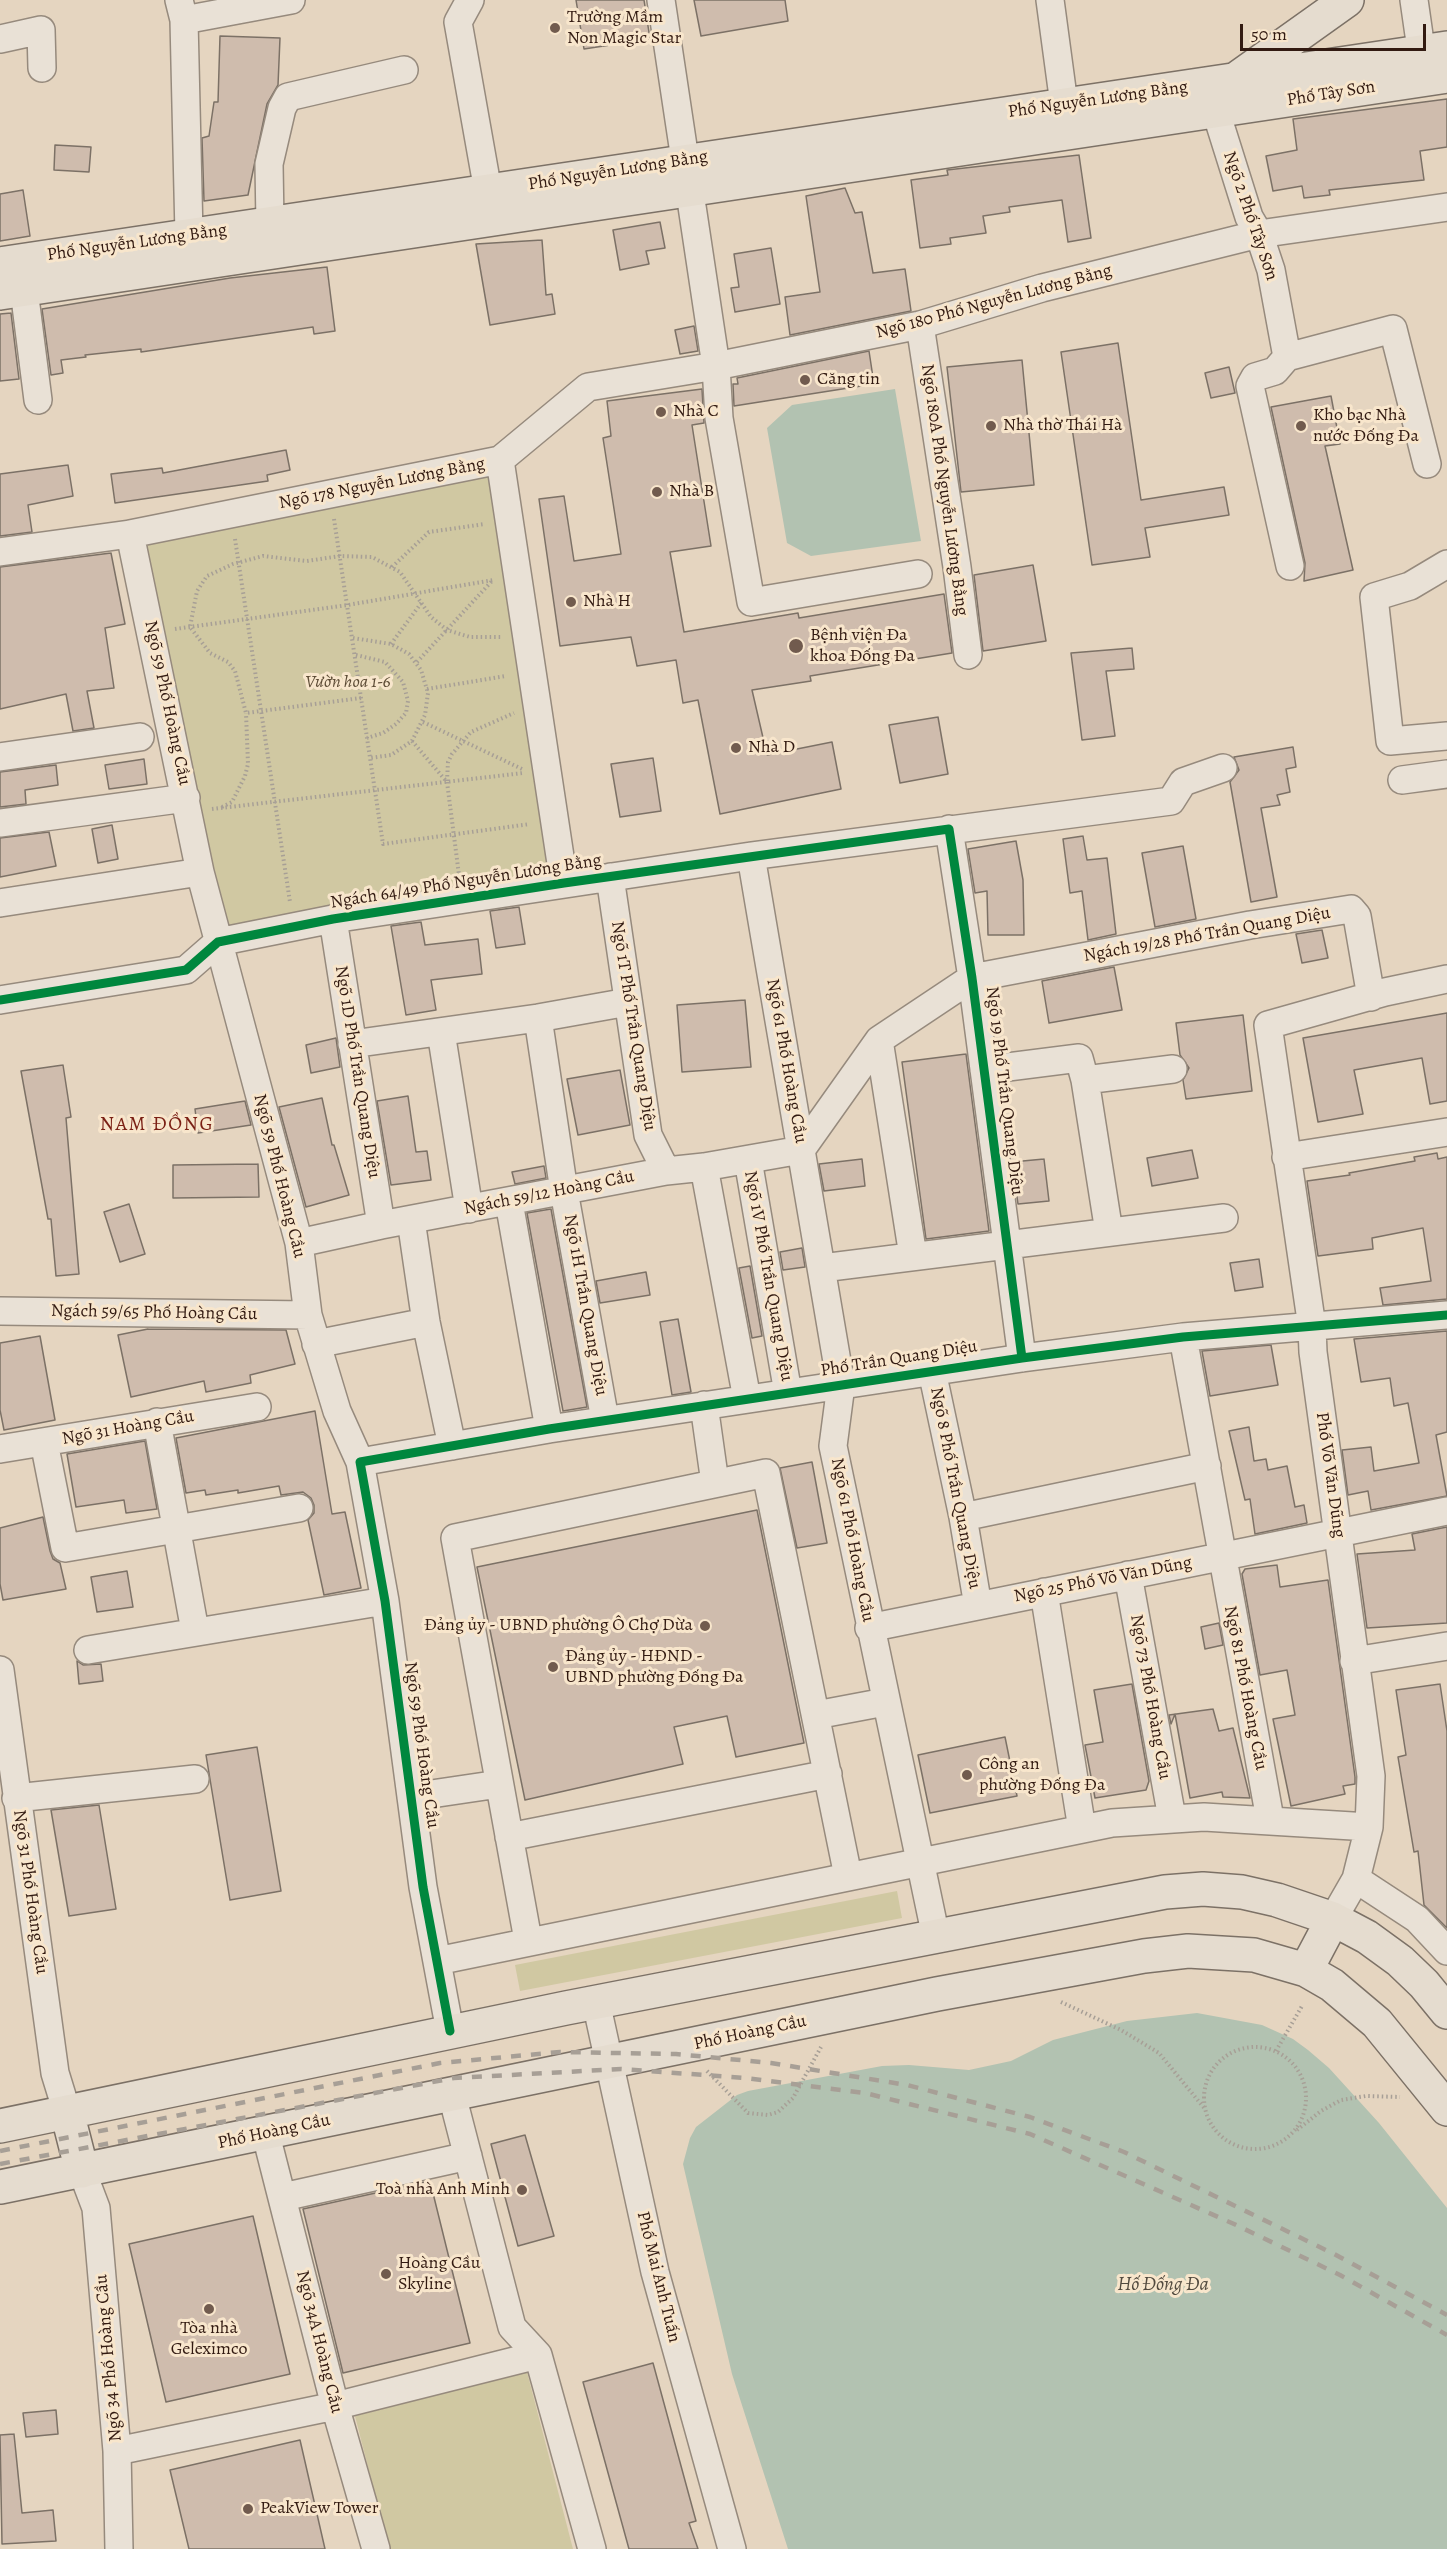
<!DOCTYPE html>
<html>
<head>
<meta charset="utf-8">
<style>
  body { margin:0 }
  #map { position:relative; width:1447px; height:2549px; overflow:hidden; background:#e5d5c0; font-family:Alegreya,serif }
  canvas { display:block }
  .scale { position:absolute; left:1240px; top:24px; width:186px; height:27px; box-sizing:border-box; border:3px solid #321a11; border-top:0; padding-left:8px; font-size:18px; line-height:21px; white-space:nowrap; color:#321a11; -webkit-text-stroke:4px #f8e6cc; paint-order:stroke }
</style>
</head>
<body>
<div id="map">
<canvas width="1447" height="2549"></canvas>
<div class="scale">50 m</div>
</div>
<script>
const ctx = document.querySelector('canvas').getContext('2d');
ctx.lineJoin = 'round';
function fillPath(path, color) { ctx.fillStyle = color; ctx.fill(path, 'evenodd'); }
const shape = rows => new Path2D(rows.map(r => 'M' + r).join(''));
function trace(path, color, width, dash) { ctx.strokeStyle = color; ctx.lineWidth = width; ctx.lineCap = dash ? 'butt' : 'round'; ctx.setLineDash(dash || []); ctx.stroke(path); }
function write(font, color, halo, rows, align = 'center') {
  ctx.font = font + ' Alegreya,serif'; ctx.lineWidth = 6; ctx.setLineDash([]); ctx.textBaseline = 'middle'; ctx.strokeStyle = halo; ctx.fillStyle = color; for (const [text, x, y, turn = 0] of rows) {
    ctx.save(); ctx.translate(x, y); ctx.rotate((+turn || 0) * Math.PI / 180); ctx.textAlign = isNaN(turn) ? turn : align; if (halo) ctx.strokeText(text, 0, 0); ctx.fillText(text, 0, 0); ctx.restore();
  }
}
const green = shape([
  [491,473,555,870,219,927,139,538],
  [897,1891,902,1918,520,1991,515,1965],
  [527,2372,573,2549,389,2549,355,2416]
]);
const water = shape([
  [895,389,921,541,811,556,787,543,767,428,792,405],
  [1197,2013,1262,2025,1293,2039,1308,2050,1329,2068,1379,2123,1447,2208,1447,2549,788,2549,732,2374,683,2164,690,2138,696,2127,737,2095,748,2091,882,2066,909,2065,969,2070,1011,2061,1053,2040,1127,2021]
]);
const building = shape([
  [576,0,644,0,650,39,584,49,576,0],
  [694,0,785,0,788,21,701,36,694,0],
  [220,36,280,38,278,85,267,104,248,195,204,201,202,138,209,136,214,102,218,102,220,36],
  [1447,99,1447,147,1420,151,1424,180,1329,190,1330,195,1304,198,1302,186,1273,191,1266,156,1297,150,1293,119,1447,99],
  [55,145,91,147,89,172,54,170,55,145],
  [1079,155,1091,238,1068,242,1062,200,1009,207,1010,212,983,216,986,233,950,238,951,244,920,248,911,180,948,175,947,170,1079,155],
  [845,188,855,213,862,212,873,273,905,269,911,311,790,335,785,297,820,292,806,196,845,188],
  [23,190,30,236,0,241,0,194,23,190],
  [660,222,665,248,646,251,649,264,620,270,613,230,660,222],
  [542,240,546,295,552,294,555,314,490,325,476,244,542,240],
  [771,248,780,304,735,312,731,288,739,287,734,254,771,248],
  [327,267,335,331,314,334,313,327,141,352,141,349,85,355,86,357,61,360,63,373,51,375,42,309,230,278,327,267],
  [11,313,19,379,0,381,0,314,11,313],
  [694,326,698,351,680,354,675,330,694,326],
  [1118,343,1141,500,1224,487,1229,515,1145,528,1150,557,1092,565,1061,352,1118,343],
  [869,351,874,384,734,406,733,384,738,384,737,378,869,351],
  [1022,360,1034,485,961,492,947,367,1022,360],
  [1229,367,1235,393,1211,398,1205,373,1229,367],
  [702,389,704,423,692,425,711,546,670,552,684,632,798,613,799,618,944,594,952,653,810,676,811,681,752,690,767,755,832,742,841,789,720,814,698,700,683,703,676,660,637,666,631,637,560,646,539,499,564,496,574,561,621,554,603,438,611,436,607,401,702,389],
  [1331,396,1340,444,1325,446,1353,570,1304,581,1305,563,1271,407,1331,396],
  [286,450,290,470,267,475,268,481,115,503,111,474,162,468,163,473,286,450],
  [68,465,73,496,28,505,32,532,0,536,0,474,68,465],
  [111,553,125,624,105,628,114,688,87,691,94,728,73,731,66,694,0,709,0,567,111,553],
  [1033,565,1046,641,983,651,974,575,1033,565],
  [1132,648,1134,669,1106,671,1115,736,1082,740,1071,653,1132,648],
  [938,717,948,774,900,783,889,725,938,717],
  [1293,747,1296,767,1286,769,1290,792,1277,795,1280,805,1261,808,1277,897,1251,902,1230,782,1239,770,1234,757,1293,747],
  [653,758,661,811,620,817,611,764,653,758],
  [144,759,147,784,109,789,105,765,144,759],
  [56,765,58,785,25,790,26,804,0,807,0,772,56,765],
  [112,825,118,859,98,863,92,829,112,825],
  [49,832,56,866,0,877,0,838,49,832],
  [1083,836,1087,860,1107,858,1116,934,1088,940,1082,891,1070,893,1063,839,1083,836],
  [1016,841,1023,880,1024,935,988,935,987,891,975,893,968,849,1016,841],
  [1183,846,1196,919,1155,927,1142,853,1183,846],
  [519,907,525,944,496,948,490,911,519,907],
  [421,922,425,945,478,939,482,974,431,980,436,1010,406,1015,391,926,421,922],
  [1322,930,1328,958,1302,963,1296,934,1322,930],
  [1114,967,1122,1010,1049,1023,1042,981,1114,967],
  [745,1000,751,1067,682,1072,677,1005,745,1000],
  [1447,1013,1447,1101,1430,1104,1422,1058,1354,1070,1363,1114,1318,1122,1303,1038,1447,1013],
  [1243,1015,1252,1091,1186,1099,1183,1080,1189,1068,1180,1055,1176,1023,1243,1015],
  [336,1038,340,1067,311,1073,306,1045,336,1038],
  [966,1054,989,1231,926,1239,902,1062,966,1054],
  [63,1065,71,1117,66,1118,79,1274,56,1276,51,1219,48,1219,21,1071,63,1065],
  [620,1070,630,1125,578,1135,567,1079,620,1070],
  [408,1096,416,1152,427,1151,431,1180,391,1185,377,1101,408,1096],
  [322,1098,332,1145,334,1145,349,1195,306,1207,279,1107,322,1098],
  [245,1101,251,1125,198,1133,195,1109,245,1101],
  [1192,1150,1198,1178,1152,1186,1147,1158,1192,1150],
  [1437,1153,1438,1159,1447,1157,1447,1299,1383,1305,1380,1288,1431,1281,1423,1228,1372,1238,1373,1249,1318,1256,1307,1181,1350,1175,1349,1173,1415,1161,1414,1157,1437,1153],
  [862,1159,865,1186,824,1191,819,1164,862,1159],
  [1044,1159,1049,1201,1018,1204,1012,1162,1044,1159],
  [258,1164,259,1197,173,1198,173,1165,258,1164],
  [544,1166,546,1178,515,1184,512,1172,544,1166],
  [129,1204,145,1254,120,1262,104,1212,129,1204],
  [551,1209,587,1407,563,1411,527,1213,551,1209],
  [802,1248,805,1267,783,1270,780,1252,802,1248],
  [1259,1259,1263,1287,1235,1291,1230,1263,1259,1259],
  [750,1266,762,1336,752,1338,739,1268,750,1266],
  [646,1272,650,1295,600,1303,596,1281,646,1272],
  [678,1319,691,1392,672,1395,660,1322,678,1319],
  [148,1329,286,1330,295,1364,250,1375,251,1383,206,1392,204,1381,131,1397,118,1335,148,1329],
  [1447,1331,1447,1432,1436,1435,1447,1496,1371,1510,1368,1491,1348,1495,1342,1450,1371,1447,1374,1471,1419,1463,1408,1403,1394,1406,1390,1378,1361,1382,1354,1339,1447,1331],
  [40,1336,55,1420,4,1430,0,1410,0,1343,40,1336],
  [1271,1345,1278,1385,1210,1396,1202,1351,1271,1345],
  [315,1411,332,1514,345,1512,361,1588,324,1595,308,1520,314,1513,314,1505,311,1498,303,1492,281,1495,279,1486,238,1493,238,1490,206,1495,205,1490,186,1493,176,1438,315,1411],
  [1249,1427,1254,1461,1266,1459,1268,1470,1287,1466,1295,1507,1304,1505,1307,1523,1255,1534,1250,1499,1245,1500,1229,1431,1249,1427],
  [145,1441,157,1509,126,1513,124,1500,76,1507,67,1454,145,1441],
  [812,1462,827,1543,797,1548,780,1468,812,1462],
  [757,1510,804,1743,736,1757,727,1716,674,1727,683,1764,525,1800,477,1567,757,1510],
  [43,1517,50,1551,53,1559,60,1563,66,1589,3,1600,0,1584,0,1528,43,1517],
  [1447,1527,1447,1623,1367,1628,1357,1554,1415,1550,1412,1534,1447,1527],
  [1277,1565,1280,1587,1328,1580,1355,1777,1355,1784,1343,1786,1345,1794,1291,1806,1273,1719,1295,1715,1287,1670,1260,1675,1242,1574,1245,1569,1277,1565],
  [127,1571,133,1607,97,1612,91,1577,127,1571],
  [1219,1623,1223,1645,1205,1649,1201,1627,1219,1623],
  [77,1661,83,1665,101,1664,103,1681,79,1684,77,1661],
  [1132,1684,1149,1781,1146,1790,1095,1798,1085,1745,1103,1742,1094,1690,1132,1684],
  [1440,1684,1447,1731,1447,1928,1424,1905,1418,1851,1414,1852,1398,1757,1406,1755,1396,1690,1440,1684],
  [1213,1709,1219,1731,1233,1728,1250,1798,1223,1797,1222,1792,1190,1798,1175,1714,1171,1724,1169,1715,1213,1709],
  [1005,1737,1017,1796,930,1813,918,1755,1005,1737],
  [257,1747,281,1891,230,1900,206,1755,257,1747],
  [99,1805,116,1909,69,1916,51,1810,99,1805],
  [525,2135,554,2236,518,2246,491,2144,525,2135],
  [430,2181,470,2343,343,2373,303,2209,430,2181],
  [253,2216,290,2374,166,2402,129,2244,253,2216],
  [653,2363,696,2521,689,2523,698,2549,629,2549,583,2382,653,2363],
  [56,2410,58,2434,26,2437,23,2413,56,2410],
  [14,2434,22,2513,53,2510,56,2541,2,2544,0,2435,14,2434],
  [300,2440,325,2549,189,2549,170,2470,300,2440]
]);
const path = shape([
  [334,519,383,844,530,824],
  [235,539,290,902],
  [392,567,429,532,485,524],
  [175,629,348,605,493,580],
  [353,638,391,644,409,654,421,670,428,693,425,715,412,741,391,755,370,758],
  [391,644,422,602],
  [356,655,385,662,403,682,408,701,406,713,396,724,383,733,367,738],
  [417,662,492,581],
  [427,689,506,676],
  [361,698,246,713,235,671,228,662,210,653,190,627,197,591,207,576,233,564,263,556,307,561,340,556,372,557,400,572,431,617,447,630,470,637,502,637],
  [423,722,522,769],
  [412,741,447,782,459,875],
  [447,781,448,762,452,754,471,732,514,713],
  [222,807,232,802,245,776,248,764,246,713],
  [212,809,523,773],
  [1061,2002,1121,2030,1159,2053,1205,2109],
  '1204 2098a51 51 0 1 1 102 0a51 51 0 1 1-102 0Z',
  [1276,2051,1302,2006],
  [707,2071,748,2113,768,2115,778,2112,793,2098,821,2047],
  [1297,2130,1321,2111,1341,2100,1366,2096,1400,2097]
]);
const minor = shape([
  [179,0,184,20,189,235],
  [470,0,458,22,488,191],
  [661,0,716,366,719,418,751,602,918,574],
  [1050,0,1064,104],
  [1414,0,1424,70],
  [184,20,291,0],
  [0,39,41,30,42,68],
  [1216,112,1249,217,1259,234,1271,270,1287,357],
  [270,224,269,164,282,108,288,97,404,70],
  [24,290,38,400],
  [920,325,957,567,968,655],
  [500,460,564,883],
  [130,534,200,872,299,1243,308,1315,337,1411,360,1462,385,1601,423,1887,450,2031],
  [0,552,130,534,500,460,588,387,716,366,920,325,1042,288,1259,234,1447,207],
  [1447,564,1410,586,1374,597,1390,741,1447,736],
  [1290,566,1250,386,1255,377,1275,371,1287,357,1393,329,1427,464],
  [0,757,140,737],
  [1402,780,1447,774],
  [0,823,186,798],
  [949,829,972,978,1022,1358],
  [751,856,841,1385,833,1446,936,1937],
  [610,877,648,1135,666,1171],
  [0,903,200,872],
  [333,919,381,1225],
  [0,1000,186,970,218,942,333,919,751,856,1171,801,1183,782,1223,768],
  [538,1018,564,1191,605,1420],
  [441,1032,469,1209],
  [879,1040,913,1256],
  [352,1044,538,1018,628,1002],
  [984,1070,1079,1058,1085,1080,1109,1232],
  [1085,1080,1173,1069],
  [1286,1157,1447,1132],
  [748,1160,788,1393],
  [704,1167,747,1399],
  [509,1202,549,1429],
  [411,1220,426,1322,452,1446],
  [299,1243,381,1225,666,1171,704,1167,801,1150,879,1040,972,978,1250,925,1351,909,1357,916,1371,997],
  [822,1268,1224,1218],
  [0,1311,308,1315],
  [1183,1337,1270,1819],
  [316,1344,426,1322],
  [932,1371,963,1517,978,1606],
  [704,1405,715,1483],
  [157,1422,195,1631],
  [44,1442,65,1548,299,1508],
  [0,1449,257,1407],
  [360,1462,549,1429,1022,1358,1183,1337,1447,1315],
  [963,1517,1207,1466],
  [1128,1575,1172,1818],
  [1044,1592,1082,1829],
  [869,1628,1447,1511],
  [88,1650,385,1601],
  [1354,1661,1447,1646],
  [0,1670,55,2073,67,2112],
  [816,1715,885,1702],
  [411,1797,499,1784],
  [16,1798,195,1779],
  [509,1837,828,1774],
  [1356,1879,1417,1919,1447,1951],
  [1333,1919,1356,1879,1369,1827,1371,1776,1313,1352,1312,1327,1268,1025,1385,992,1447,979],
  [528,1940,455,1538,766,1473,848,1876],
  [437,1961,1112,1823,1204,1817,1369,1827],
  [596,2002,655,2272,732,2549],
  [452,2095,512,2327,538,2355,592,2549],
  [266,2135,335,2406,376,2549],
  [82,2171,96,2208,117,2451,119,2549],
  [283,2197,468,2156],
  [117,2451,335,2406,538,2355]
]);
const major = shape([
  [1239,77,1347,0],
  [0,264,1447,48],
  [0,293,1447,76],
  [1306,1970,1333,1919],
  [67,2112,82,2171],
  [0,2126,566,2008,1165,1892,1203,1889,1242,1892,1277,1900,1333,1919,1367,1937,1400,1961,1424,1984,1447,2012],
  [0,2187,937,1994,1144,1956,1188,1951,1254,1955,1306,1970,1332,1985,1377,2023,1447,2109]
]);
const rail = shape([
  [0,2151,440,2063,560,2052,676,2054,771,2063,907,2085,1030,2117,1124,2152,1334,2254,1447,2315],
  [0,2164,454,2078,621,2069,745,2078,865,2093,1030,2134,1234,2224,1340,2275,1447,2335]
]);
const cycleway = shape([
  [0,1000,186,970,218,942,333,919,564,883,949,829,972,978,1022,1358],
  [450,2031,423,1887,385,1601,360,1462,549,1429,1022,1358,1183,1337,1447,1315]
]);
const markers = [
  [555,28,6,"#715b4e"],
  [805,380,6,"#715b4e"],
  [661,412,6,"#715b4e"],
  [991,426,6,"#715b4e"],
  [1301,426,6,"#715b4e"],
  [657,492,6,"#715b4e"],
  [571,602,6,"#715b4e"],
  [796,646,8,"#715b4e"],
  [736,748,6,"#715b4e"],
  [705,1626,6,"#715b4e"],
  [553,1667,6,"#715b4e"],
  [967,1775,6,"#715b4e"],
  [522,2190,6,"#715b4e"],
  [386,2274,6,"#715b4e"],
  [209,2309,6,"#715b4e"],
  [248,2509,6,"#715b4e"]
];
const poiNames = [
  ["Trường Mầm",567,18],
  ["Non Magic Star",567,39],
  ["Căng tin",817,380],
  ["Nhà C",673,412],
  ["Kho bạc Nhà",1313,416],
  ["nước Đống Đa",1313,437],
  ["Nhà thờ Thái Hà",1003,426],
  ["Nhà B",669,492],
  ["Nhà H",583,602],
  ["Bệnh viện Đa",810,636],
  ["khoa Đống Đa",810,657],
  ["Nhà D",748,748],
  ["Đảng ủy - UBND phường Ô Chợ Dừa",693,1626,"right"],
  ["Đảng ủy - HĐND -",565,1657],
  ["UBND phường Đống Đa",565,1678],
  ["Công an",979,1765],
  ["phường Đống Đa",979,1786],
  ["Toà nhà Anh Minh",510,2190,"right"],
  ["Hoàng Cầu",398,2264],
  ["Skyline",398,2285],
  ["Tòa nhà",209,2329,"center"],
  ["Geleximco",209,2350,"center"],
  ["PeakView Tower",260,2509]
];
const streetNames = [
  ["Phố Tây Sơn",1331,94,-9],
  ["Phố Nguyễn Lương Bằng",1098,100,-8],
  ["Phố Nguyễn Lương Bằng",618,171,-9],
  ["Ngõ 2 Phố Tây Sơn",1250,216,71],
  ["Phố Nguyễn Lương Bằng",137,243,-8],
  ["Ngõ 180 Phố Nguyễn Lương Bằng",994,302,-15],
  ["Ngõ 178 Nguyễn Lương Bằng",382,484,-11],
  ["Ngõ 180A Phố Nguyễn Lương Bằng",944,490,82],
  ["Ngõ 59 Phố Hoàng Cầu",167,703,78],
  ["Ngách 64/49 Phố Nguyễn Lương Bằng",466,882,-9],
  ["Ngách 19/28 Phố Trần Quang Diệu",1207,935,-10],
  ["Ngõ 1T Phố Trần Quang Diệu",633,1026,81],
  ["Ngõ 61 Phố Hoàng Cầu",786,1061,80],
  ["Ngõ 1D Phố Trần Quang Diệu",357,1072,81],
  ["Ngõ 19 Phố Trần Quang Diệu",1004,1091,83],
  ["Ngõ 59 Phố Hoàng Cầu",279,1176,76],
  ["Ngách 59/12 Hoàng Cầu",549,1193,-11],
  ["Ngõ 1V Phố Trần Quang Diệu",768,1276,80],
  ["Ngõ 1H Trần Quang Diệu",585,1305,80],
  ["Ngách 59/65 Phố Hoàng Cầu",154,1313,1],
  ["Phố Trần Quang Diệu",899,1359,-9],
  ["Ngõ 31 Hoàng Cầu",128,1428,-10],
  ["Phố Võ Văn Dũng",1330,1475,82],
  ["Ngõ 8 Phố Trần Quang Diệu",955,1488,79],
  ["Ngõ 61 Phố Hoàng Cầu",852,1540,79],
  ["Ngõ 25 Phố Võ Văn Dũng",1103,1580,-11],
  ["Ngõ 81 Phố Hoàng Cầu",1245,1688,79],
  ["Ngõ 73 Phố Hoàng Cầu",1150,1697,80],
  ["Ngõ 59 Phố Hoàng Cầu",421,1745,82],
  ["Ngõ 31 Phố Hoàng Cầu",30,1892,82],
  ["Phố Hoàng Cầu",750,2033,-12],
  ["Phố Hoàng Cầu",274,2132,-12],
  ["Phố Mai Anh Tuấn",658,2277,76],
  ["Ngõ 34A Hoàng Cầu",319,2342,76],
  ["Ngõ 34 Phố Hoàng Cầu",109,2358,-95]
];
const parkNames = [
  ["Vườn hoa 1-6",348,683]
];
const neighbourhoodNames = [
  ["NAM ĐỒNG",157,1125]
];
const waterNames = [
  ["Hố Đống Đa",1163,2285]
];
fillPath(green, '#d0c8a2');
fillPath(water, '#b2c2b1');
fillPath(building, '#cfbcad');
trace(building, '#7c7166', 1.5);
trace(minor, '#968a7d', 30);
trace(major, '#7c7166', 36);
trace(path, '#a79f96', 4, [1.5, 3]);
trace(minor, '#e9e1d6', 27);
trace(major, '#e5dccf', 33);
trace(rail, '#a79f96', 4.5, [10, 10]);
trace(cycleway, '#00873e', 9);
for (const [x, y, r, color] of markers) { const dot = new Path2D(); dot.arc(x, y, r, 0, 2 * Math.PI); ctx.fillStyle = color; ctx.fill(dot); trace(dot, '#f8e6cc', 2); }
write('18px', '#321a11', '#f8e6cc', poiNames, 'left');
write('18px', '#321a11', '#f8e6cc', streetNames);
write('italic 18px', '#5c4b35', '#f8e6cc', parkNames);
ctx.letterSpacing = '1.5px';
write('20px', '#7a1f14', '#f8e6cc', neighbourhoodNames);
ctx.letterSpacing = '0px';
write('italic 20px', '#524a3f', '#f8e6cc', waterNames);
</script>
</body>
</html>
